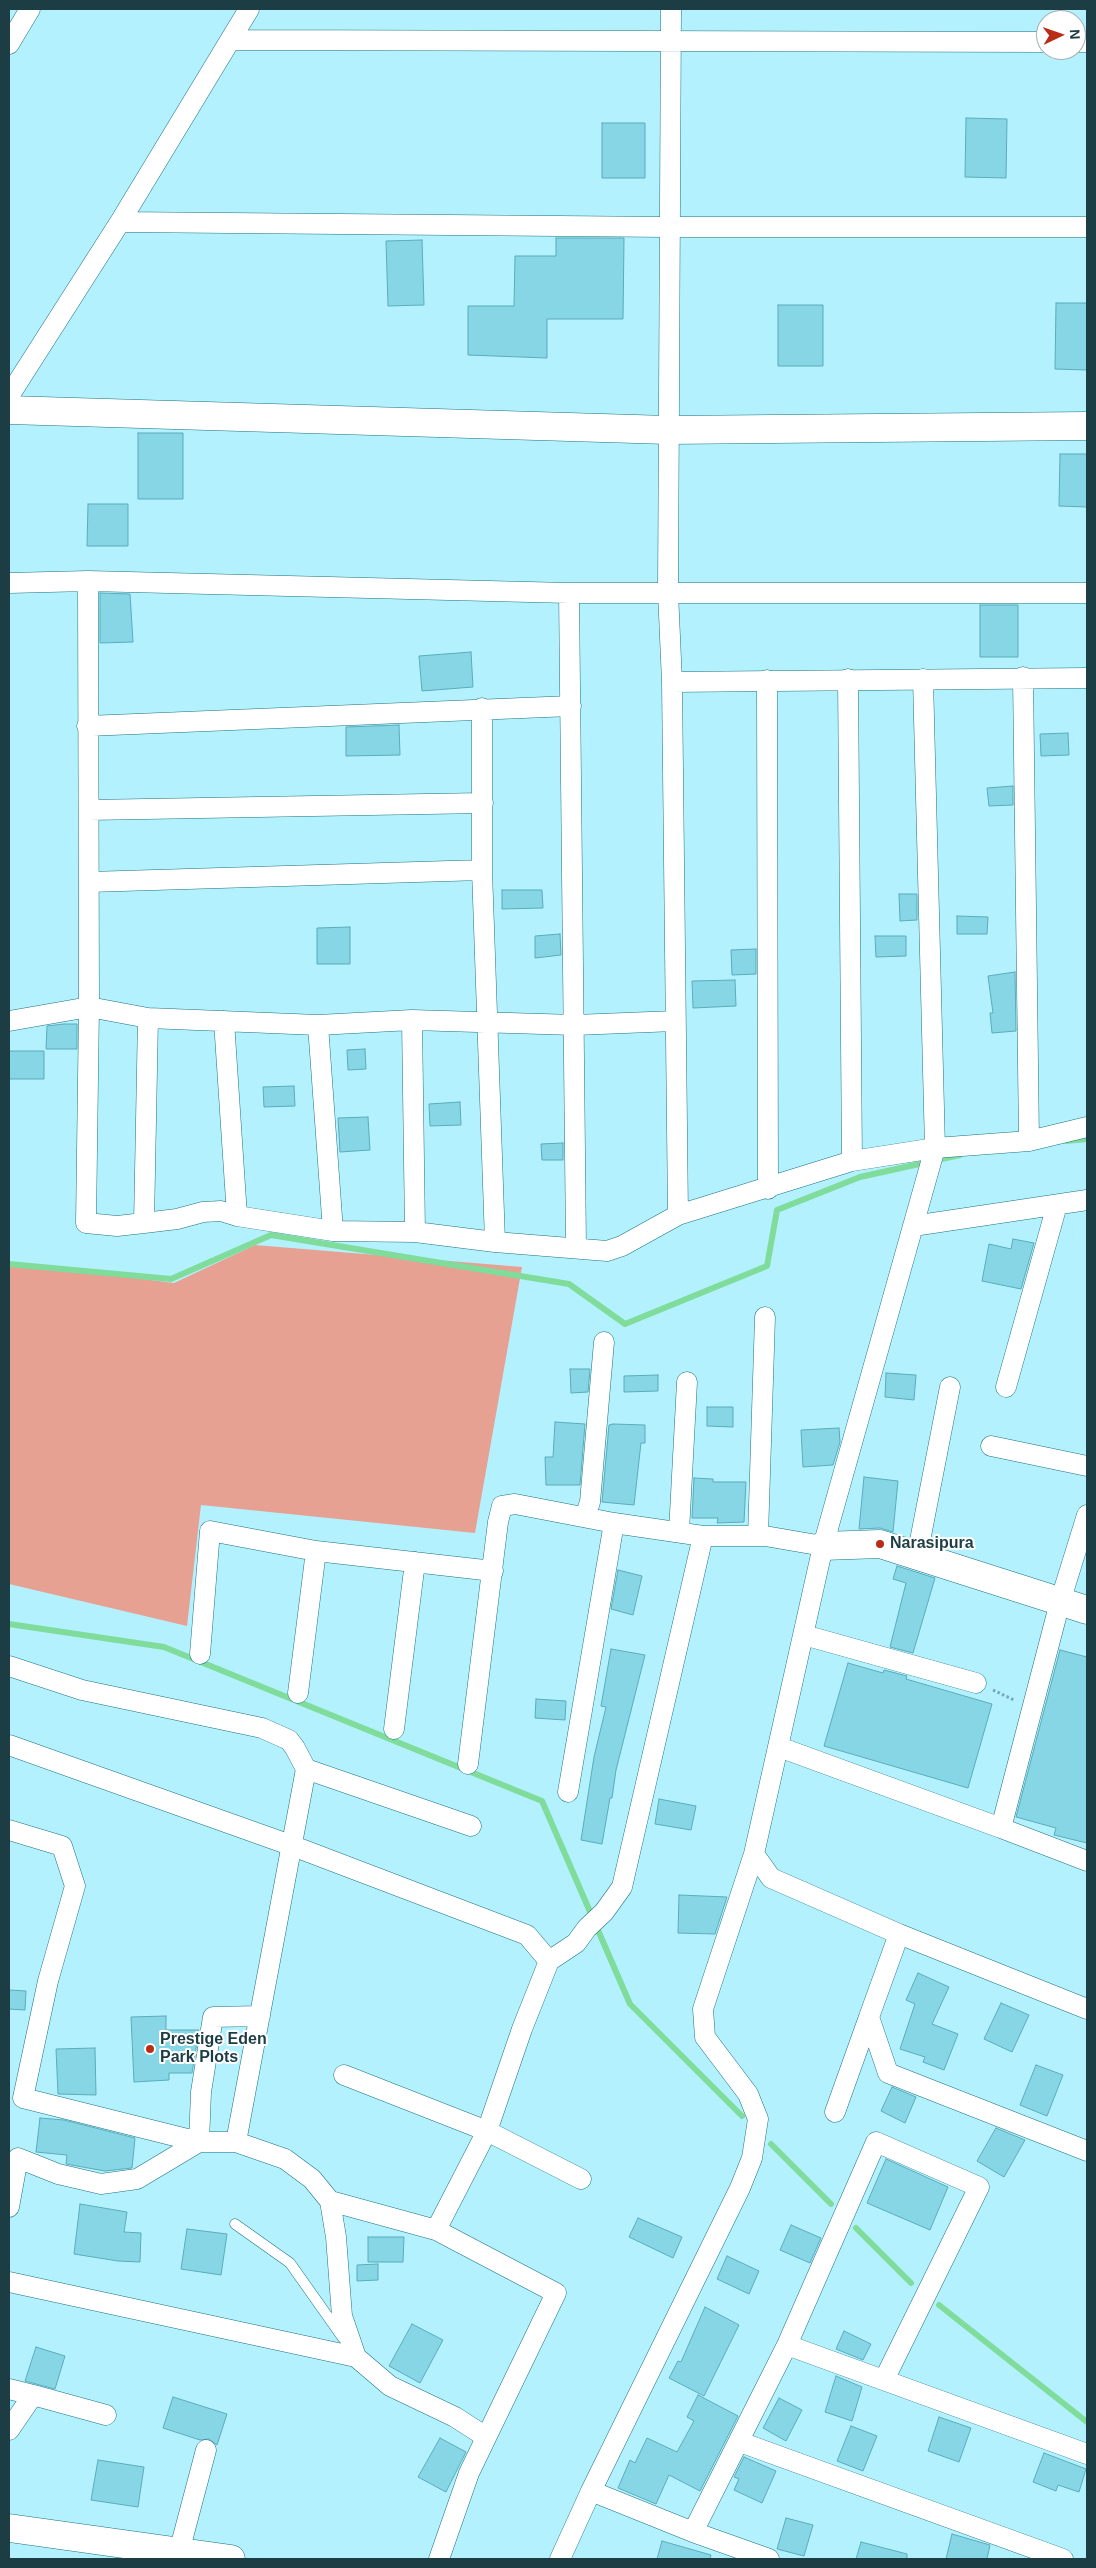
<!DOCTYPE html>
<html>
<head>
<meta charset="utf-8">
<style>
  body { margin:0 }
  #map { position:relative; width:1096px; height:2568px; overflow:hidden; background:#b3f1ff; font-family:Arial,sans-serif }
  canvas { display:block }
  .frame { position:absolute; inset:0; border:10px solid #1b3d43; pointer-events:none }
  .north { position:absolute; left:1036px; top:10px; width:50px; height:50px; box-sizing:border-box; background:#fff; border:1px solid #a4b1b4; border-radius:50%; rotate:87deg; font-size:14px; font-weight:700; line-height:20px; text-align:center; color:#1b3d43 }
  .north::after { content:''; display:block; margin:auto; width:18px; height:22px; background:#b92d16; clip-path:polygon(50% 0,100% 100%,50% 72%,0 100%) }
</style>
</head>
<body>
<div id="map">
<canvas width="1096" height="2568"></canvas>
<div class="frame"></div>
<div class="north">N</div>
</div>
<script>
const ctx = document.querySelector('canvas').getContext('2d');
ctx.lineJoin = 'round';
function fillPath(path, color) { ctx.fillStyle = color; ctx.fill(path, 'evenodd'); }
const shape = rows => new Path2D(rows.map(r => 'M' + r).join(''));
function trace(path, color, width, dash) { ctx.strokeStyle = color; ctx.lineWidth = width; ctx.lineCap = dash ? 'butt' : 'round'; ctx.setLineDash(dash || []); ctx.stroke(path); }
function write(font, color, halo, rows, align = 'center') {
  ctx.font = font + ' Arial,sans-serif'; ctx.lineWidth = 4; ctx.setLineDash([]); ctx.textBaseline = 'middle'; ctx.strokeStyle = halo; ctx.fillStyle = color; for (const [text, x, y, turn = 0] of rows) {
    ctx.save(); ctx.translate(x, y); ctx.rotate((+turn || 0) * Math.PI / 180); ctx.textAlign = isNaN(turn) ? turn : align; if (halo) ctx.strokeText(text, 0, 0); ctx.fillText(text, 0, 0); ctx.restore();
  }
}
const green = shape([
  [255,1245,522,1267,475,1533,201,1505,187,1626,9,1584,9,1262,174,1283]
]);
const stream = shape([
  [1066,1141,1087,1139],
  [9,1264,171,1279,271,1235,569,1284,625,1324,767,1266,777,1210,860,1177,960,1155],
  [9,1624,164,1647,542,1801,630,2004,742,2116],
  [771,2144,831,2204],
  [856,2228,911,2283],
  [939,2305,1087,2422]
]);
const building = shape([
  [966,118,1007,119,1006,178,965,177,966,118],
  [602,123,645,123,645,178,602,178,602,123],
  [556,238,624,238,623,319,547,319,547,358,468,355,468,306,514,306,515,256,556,256,556,238],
  [422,240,424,305,388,306,386,241,422,240],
  [1056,303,1087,303,1087,370,1055,369,1056,303],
  [778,305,823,305,823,366,778,366,778,305],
  [138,433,183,433,183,499,138,499,138,433],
  [1060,454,1087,454,1087,507,1059,506,1060,454],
  [88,504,128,504,128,546,87,546,88,504],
  [100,593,130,594,133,642,100,643,100,593],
  [980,605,1018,605,1018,657,980,657,980,605],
  [471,652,473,687,422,691,419,656,471,652],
  [399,725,400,755,346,756,346,727,399,725],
  [1068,733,1069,755,1041,756,1040,734,1068,733],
  [1013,786,1013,805,989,806,987,788,1013,786],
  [502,890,542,890,543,908,502,909,502,890],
  [899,894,917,894,917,920,900,921,899,894],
  [957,916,988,917,987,934,957,934,957,916],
  [350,927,350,964,317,964,317,928,350,927],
  [560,934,561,955,535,958,535,936,560,934],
  [875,936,906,936,906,956,876,957,875,936],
  [756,949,756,974,732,975,731,950,756,949],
  [1015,972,1016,1031,992,1033,990,1013,993,1013,988,976,1015,972],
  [735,980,736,1006,693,1008,692,981,735,980],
  [64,1024,77,1024,77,1049,46,1049,47,1026,64,1024],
  [365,1049,366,1069,348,1070,347,1050,365,1049],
  [9,1051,44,1051,44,1079,9,1079,9,1051],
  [294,1086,295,1106,264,1107,263,1087,294,1086],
  [460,1102,461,1125,430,1126,429,1104,460,1102],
  [368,1117,370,1150,340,1152,338,1118,368,1117],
  [563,1143,563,1160,542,1160,541,1144,563,1143],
  [1013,1239,1034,1243,1021,1289,982,1281,989,1244,1011,1249,1013,1239],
  [570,1369,590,1369,588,1392,571,1393,570,1369],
  [886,1373,916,1375,914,1400,885,1397,886,1373],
  [658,1375,658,1391,624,1392,624,1376,658,1375],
  [707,1407,733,1407,733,1427,707,1426,707,1407],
  [555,1422,585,1424,580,1485,546,1485,545,1457,553,1457,555,1422],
  [613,1424,645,1425,645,1443,641,1443,634,1505,602,1502,609,1425,613,1424],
  [839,1428,840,1442,833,1465,803,1467,801,1430,839,1428],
  [864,1477,898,1481,893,1532,880,1528,859,1529,864,1477],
  [694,1478,713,1479,713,1482,746,1482,744,1522,717,1523,718,1518,692,1518,694,1478],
  [897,1566,935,1578,913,1653,890,1647,906,1583,893,1579,897,1566],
  [618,1570,642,1576,633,1615,611,1609,618,1570],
  [611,1649,645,1655,616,1770,612,1798,610,1798,602,1844,581,1840,594,1757,606,1707,601,1706,611,1649],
  [1060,1650,1087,1657,1087,1843,1054,1835,1056,1828,1016,1817,1060,1650],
  [848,1663,883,1673,884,1670,907,1676,906,1679,992,1704,968,1788,824,1746,848,1663],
  [536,1699,566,1701,565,1720,535,1718,536,1699],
  [659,1799,696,1806,691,1830,655,1824,659,1799],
  [679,1895,727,1897,715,1934,678,1933,679,1895],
  [918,1973,949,1987,932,2024,958,2034,944,2070,923,2062,925,2057,900,2049,915,2004,906,2000,918,1973],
  [9,1990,26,1991,25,2010,9,2009,9,1990],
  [1001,2003,1029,2015,1012,2052,984,2039,1001,2003],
  [166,2016,166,2030,199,2030,192,2073,169,2073,169,2080,134,2082,131,2017,166,2016],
  [95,2048,96,2095,58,2094,56,2049,95,2048],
  [1036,2065,1063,2075,1047,2116,1020,2105,1036,2065],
  [892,2087,916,2097,905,2123,881,2111,892,2087],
  [40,2118,64,2120,135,2138,132,2168,105,2171,66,2164,67,2155,36,2152,40,2118],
  [996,2128,1025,2140,1004,2177,977,2161,996,2128],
  [886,2159,948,2187,930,2230,867,2203,886,2159],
  [80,2204,127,2212,124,2232,141,2233,140,2262,118,2261,74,2254,80,2204],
  [638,2218,682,2237,673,2258,629,2237,638,2218],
  [791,2225,821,2238,810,2263,780,2250,791,2225],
  [187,2229,227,2234,221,2275,181,2269,187,2229],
  [368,2237,404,2237,403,2262,368,2262,368,2237],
  [727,2256,759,2271,749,2294,717,2279,727,2256],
  [378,2264,378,2280,357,2281,357,2265,378,2264],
  [705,2307,739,2325,704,2396,669,2378,678,2361,681,2362,705,2307],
  [412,2324,443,2340,420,2383,389,2366,412,2324],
  [844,2331,871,2344,863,2360,836,2349,844,2331],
  [36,2347,65,2356,55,2389,25,2381,36,2347],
  [836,2376,862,2387,852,2421,825,2412,836,2376],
  [698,2395,738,2416,700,2491,669,2475,656,2504,618,2488,630,2460,635,2463,647,2438,677,2452,694,2421,687,2417,698,2395],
  [173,2397,227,2414,217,2445,209,2439,200,2440,163,2428,173,2397],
  [779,2398,802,2410,786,2441,763,2428,779,2398],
  [939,2417,971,2428,959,2462,928,2451,939,2417],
  [851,2426,877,2436,863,2471,837,2461,851,2426],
  [440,2438,466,2452,446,2492,418,2477,440,2438],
  [1044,2453,1086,2469,1079,2492,1058,2485,1056,2491,1033,2482,1044,2453],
  [744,2457,776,2471,762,2503,734,2490,739,2479,734,2477,744,2457],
  [98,2460,144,2467,138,2507,91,2500,98,2460],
  [786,2518,813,2525,804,2556,777,2549,786,2518],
  [952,2534,990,2545,987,2559,946,2559,952,2534],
  [662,2541,711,2555,710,2559,657,2559,662,2541],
  [861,2542,907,2554,907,2559,856,2559,861,2542]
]);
const path = shape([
  [993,1690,1014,1700]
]);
const lane = shape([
  [235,2224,290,2263,343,2338]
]);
const street = shape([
  [671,9,668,592,672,682,678,1215],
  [232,40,1046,42],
  [1076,42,1087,42],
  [9,44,30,9],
  [120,222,668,227,1087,227],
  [9,396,120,222,249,9],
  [88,581,89,1007,86,1223,117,1226,144,1223,177,1219,203,1212,221,1211,237,1216],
  [9,583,88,581,569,593,1087,593],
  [569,593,576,1246],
  [1023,677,1029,1141],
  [848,679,852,1161],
  [767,680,768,1189],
  [672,682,1087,678],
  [482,708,482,870,495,1242],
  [87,726,571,706],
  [89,810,483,803],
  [89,882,482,870],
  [412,1020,415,1232],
  [9,1021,89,1007,148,1018,318,1025,412,1020,575,1025,675,1021],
  [224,1021,237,1216,333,1231,415,1232,495,1242,607,1251,622,1246,678,1215,852,1161,935,1148,1029,1141,1087,1127],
  [318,1025,333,1231],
  [144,1223,148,1018],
  [913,1226,1087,1200],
  [1006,1387,1057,1205],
  [991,1446,1087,1466],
  [585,1517,590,1502,604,1342],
  [679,1532,687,1382],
  [758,1536,765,1317],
  [823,1546,935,1148,923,679],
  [917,1556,950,1387],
  [804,1635,976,1683],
  [200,1654,210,1531,316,1551,493,1571],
  [9,1666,82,1690,262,1728,289,1740,295,1748,306,1769],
  [298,1693,316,1551],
  [394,1729,415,1562],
  [9,1745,293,1846,527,1935,549,1961,522,2029,487,2131,436,2230,330,2201],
  [779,1747,1001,1828,1060,1602,1087,1515],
  [468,1764,498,1522,502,1506,515,1504,614,1523,703,1536,765,1536,823,1546,754,1854,771,1878,899,1934,1087,2009],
  [568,1792,614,1523],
  [1001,1828,1087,1861],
  [9,1830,62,1846,75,1886,48,1981,23,2098,199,2142,201,2092,213,2017,260,2016],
  [899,1934,869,2017,888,2073,1087,2151],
  [549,1961,576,1943,587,1928,604,1912,622,1887,703,1536],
  [344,2075,487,2131,581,2179],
  [835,2112,869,2017],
  [236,2142,306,1769,471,1826],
  [9,2207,18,2158,58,2174,101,2184,137,2179,199,2142,236,2142,285,2159,312,2179,330,2201,336,2237,342,2316,356,2357,390,2386,455,2417,486,2437],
  [436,2230,556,2293,469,2473,439,2559],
  [9,2282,356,2357],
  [787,2345,876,2142,979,2187,884,2380],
  [9,2389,33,2395,9,2430],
  [33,2395,106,2415],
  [740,2442,1063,2559],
  [591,2491,693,2532,787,2345,1087,2454],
  [693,2532,769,2559],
  [179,2552,206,2450],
  [560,2559,591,2491,740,2188,752,2158,758,2119,748,2094,705,2037,703,2009,754,1854]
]);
const secondary = shape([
  [9,410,668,430,1087,426],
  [823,1546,880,1544,1087,1610],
  [9,2528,231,2559]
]);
const markers = [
  [880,1544,5,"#b92d16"],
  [150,2049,5,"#b92d16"]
];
const poiNames = [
  ["Narasipura",890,1544],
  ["Prestige Eden",160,2040],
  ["Park Plots",160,2058]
];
fillPath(green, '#e7a193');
trace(stream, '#7fdc9a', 6);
fillPath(building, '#86d6e6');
trace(building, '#5babba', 1);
trace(lane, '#1c7382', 11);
trace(street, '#1c7382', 21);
trace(secondary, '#1c7382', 29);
trace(path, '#76a9b4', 3, [2.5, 2.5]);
trace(lane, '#fff', 10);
trace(street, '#fff', 20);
trace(secondary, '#fff', 28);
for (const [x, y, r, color] of markers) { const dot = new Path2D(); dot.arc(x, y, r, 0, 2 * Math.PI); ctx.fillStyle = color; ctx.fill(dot); trace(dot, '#fff', 2); }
write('bold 16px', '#1b3d43', '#fff', poiNames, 'left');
</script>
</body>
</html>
